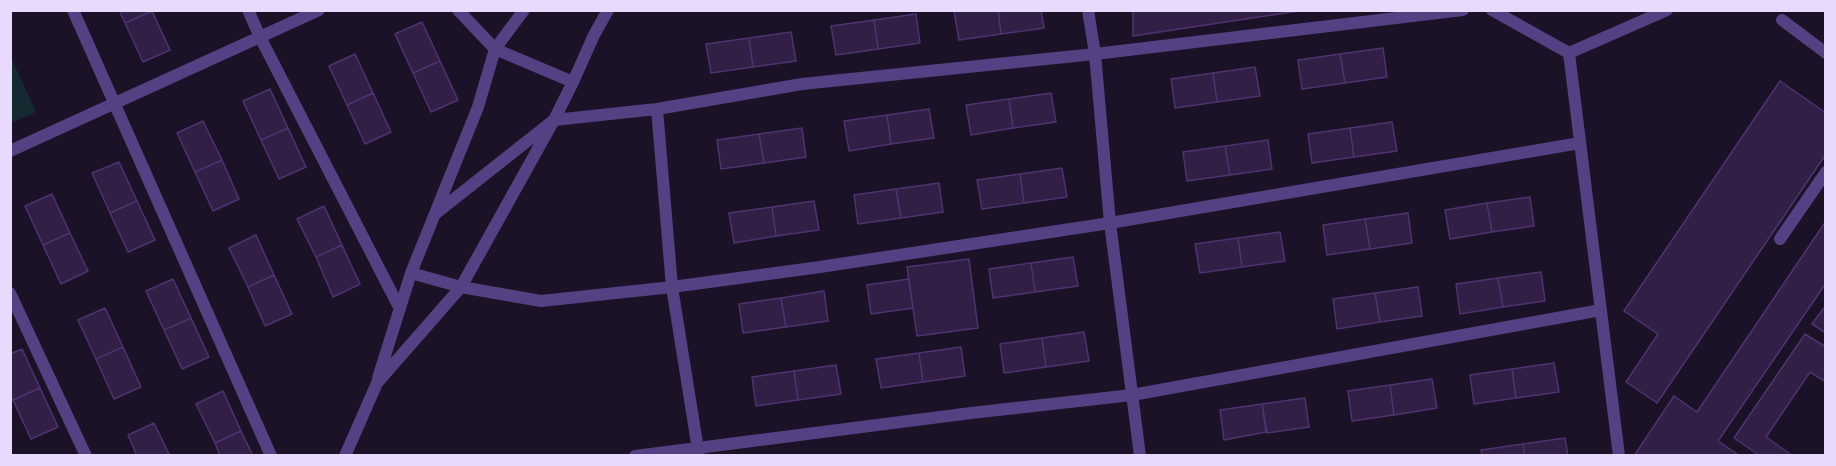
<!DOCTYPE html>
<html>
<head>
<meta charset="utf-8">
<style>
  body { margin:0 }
  #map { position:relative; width:1836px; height:466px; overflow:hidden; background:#1b1227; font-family:"Golos Text",sans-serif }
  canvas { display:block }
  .frame { position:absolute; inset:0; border:12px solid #e7dafc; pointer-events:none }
</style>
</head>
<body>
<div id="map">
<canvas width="1836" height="466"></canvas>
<div class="frame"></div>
</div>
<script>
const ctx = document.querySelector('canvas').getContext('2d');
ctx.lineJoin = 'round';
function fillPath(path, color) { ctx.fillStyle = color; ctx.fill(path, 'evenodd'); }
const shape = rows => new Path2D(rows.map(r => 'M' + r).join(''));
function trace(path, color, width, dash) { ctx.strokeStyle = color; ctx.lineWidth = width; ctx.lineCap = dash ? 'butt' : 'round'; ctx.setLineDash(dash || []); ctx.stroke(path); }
const green = shape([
  [10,55,36,112,11,123,10,123]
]);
const building = shape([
  [119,10,152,10,152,11,125,23,119,10],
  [998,10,1001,34,959,40,954,11,998,10],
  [998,10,1041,10,1044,28,1001,34,998,10],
  [1133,10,1305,10,1133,36,1133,10],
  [152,11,170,50,143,62,125,23,152,11],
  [916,14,920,43,878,49,874,20,916,14],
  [874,20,878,49,836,55,831,26,874,20],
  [422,22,440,61,413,73,395,34,422,22],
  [791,32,796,61,753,67,749,38,791,32],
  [749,38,753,67,711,73,706,44,749,38],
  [1383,48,1387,77,1345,83,1340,54,1383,48],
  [355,54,373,93,347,105,329,66,355,54],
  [1340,54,1345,83,1302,89,1298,60,1340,54],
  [440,61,458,100,431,112,413,73,440,61],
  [1255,67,1260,96,1217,102,1213,73,1255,67],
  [1213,73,1217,102,1175,108,1171,79,1213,73],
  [1780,81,1826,113,1826,154,1657,403,1626,382,1658,334,1624,311,1780,81],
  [270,89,288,128,261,140,243,101,270,89],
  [373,93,391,132,365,144,347,105,373,93],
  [1051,93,1056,122,1013,128,1009,99,1051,93],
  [1009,99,1013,128,971,135,966,105,1009,99],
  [929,109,934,138,891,144,887,115,929,109],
  [887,115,891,144,849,151,844,121,887,115],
  [203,121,222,160,195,172,177,133,203,121],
  [1392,122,1397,151,1354,157,1350,128,1392,122],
  [288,128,306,167,279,179,261,140,288,128],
  [802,128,806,157,764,163,759,134,802,128],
  [1350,128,1354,157,1312,163,1308,134,1350,128],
  [759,134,764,163,721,169,717,140,759,134],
  [1268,140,1272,169,1230,175,1225,146,1268,140],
  [1225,146,1230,175,1187,181,1183,152,1225,146],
  [222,160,239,199,213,211,195,172,222,160],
  [119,162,137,201,110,213,92,173,119,162],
  [1062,168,1067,197,1024,203,1020,174,1062,168],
  [1020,174,1024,203,982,209,977,180,1020,174],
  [939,183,943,212,901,218,896,189,939,183],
  [896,189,901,218,858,224,854,195,896,189],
  [52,194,70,233,43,245,25,206,52,194],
  [1530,197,1534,226,1492,232,1487,203,1530,197],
  [137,201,155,240,128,252,110,213,137,201],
  [814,201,819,230,776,236,772,207,814,201],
  [1487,203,1492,232,1450,239,1445,210,1487,203],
  [324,206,342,245,316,257,297,219,324,206],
  [772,207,776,236,734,243,729,213,772,207],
  [1408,213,1412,243,1370,249,1365,219,1408,213],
  [1365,219,1370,249,1327,255,1323,225,1365,219],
  [1826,221,1826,283,1718,441,1740,456,1634,456,1674,396,1697,412,1826,221],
  [1280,232,1285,261,1242,267,1238,238,1280,232],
  [70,233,88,271,61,284,43,245,70,233],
  [256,235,274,275,248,287,229,248,256,235],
  [1238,238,1242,267,1200,273,1195,244,1238,238],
  [342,245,360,284,333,297,316,257,342,245],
  [1073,257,1078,286,1035,292,1031,263,1073,257],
  [969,259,978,328,917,336,907,267,969,259],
  [1031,263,1035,292,993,298,989,269,1031,263],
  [1541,272,1545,301,1503,307,1498,278,1541,272],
  [274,275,292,314,265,326,248,287,274,275],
  [1498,278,1503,307,1460,314,1456,284,1498,278],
  [173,279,191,318,164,330,146,291,173,279],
  [909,279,913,308,871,314,867,285,909,279],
  [1418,287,1422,316,1380,322,1375,293,1418,287],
  [824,291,828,321,786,327,781,298,824,291],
  [1375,293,1380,322,1337,329,1333,299,1375,293],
  [781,298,786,327,743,333,739,304,781,298],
  [1826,305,1826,333,1812,324,1826,305],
  [105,308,123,347,96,359,78,320,105,308],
  [191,318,209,357,182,369,164,330,191,318],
  [1084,332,1089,361,1046,367,1042,338,1084,332],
  [1805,334,1826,347,1826,382,1810,372,1766,437,1793,456,1760,456,1734,438,1805,334],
  [1042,338,1046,367,1004,373,1000,344,1042,338],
  [123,347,141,387,114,399,96,359,123,347],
  [961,347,965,376,923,382,919,353,961,347],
  [22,349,40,388,13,400,10,395,10,354,22,349],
  [919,353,923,382,881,388,876,359,919,353],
  [1554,363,1559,392,1516,398,1512,369,1554,363],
  [836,365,841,394,798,400,794,371,836,365],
  [1512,369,1516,398,1474,404,1470,375,1512,369],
  [794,371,798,400,756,406,752,377,794,371],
  [1432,379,1437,408,1394,415,1390,385,1432,379],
  [1390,385,1394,415,1352,421,1348,391,1390,385],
  [40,388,58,427,31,439,13,400,40,388],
  [223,391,241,431,215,443,196,404,223,391],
  [1305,398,1309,427,1267,433,1262,404,1305,398],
  [1262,404,1266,432,1224,440,1220,410,1262,404],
  [154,423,170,456,137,456,128,435,154,423],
  [241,431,253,456,220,456,215,443,241,431],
  [1565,438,1568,456,1525,456,1523,444,1565,438],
  [1523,444,1525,456,1482,456,1481,450,1523,444]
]);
const lane = shape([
  [1782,20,1826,53],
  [1780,239,1826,172]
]);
const street = shape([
  [73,10,271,456],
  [248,10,260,37,400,309],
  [458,10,495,49,573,82],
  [1088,10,1095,54,1110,223,1140,456],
  [1492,10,1569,53],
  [1569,53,1619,456],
  [1569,53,1667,10],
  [657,109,672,287,699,456],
  [10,151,319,10],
  [435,214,554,120,657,109,802,84,1095,54,1463,10],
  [411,273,461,287,541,301,672,287,820,267,1110,223,1580,143],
  [10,293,86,456],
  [378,378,411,273,478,107,495,49,524,10],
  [345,456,377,383,461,287,554,120,573,82,594,35,608,10],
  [635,456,971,413,1132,395,1601,310]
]);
fillPath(green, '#152a30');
fillPath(building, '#311f46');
trace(building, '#4f3370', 1.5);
trace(lane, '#544082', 12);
trace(street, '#544082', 12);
</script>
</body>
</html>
